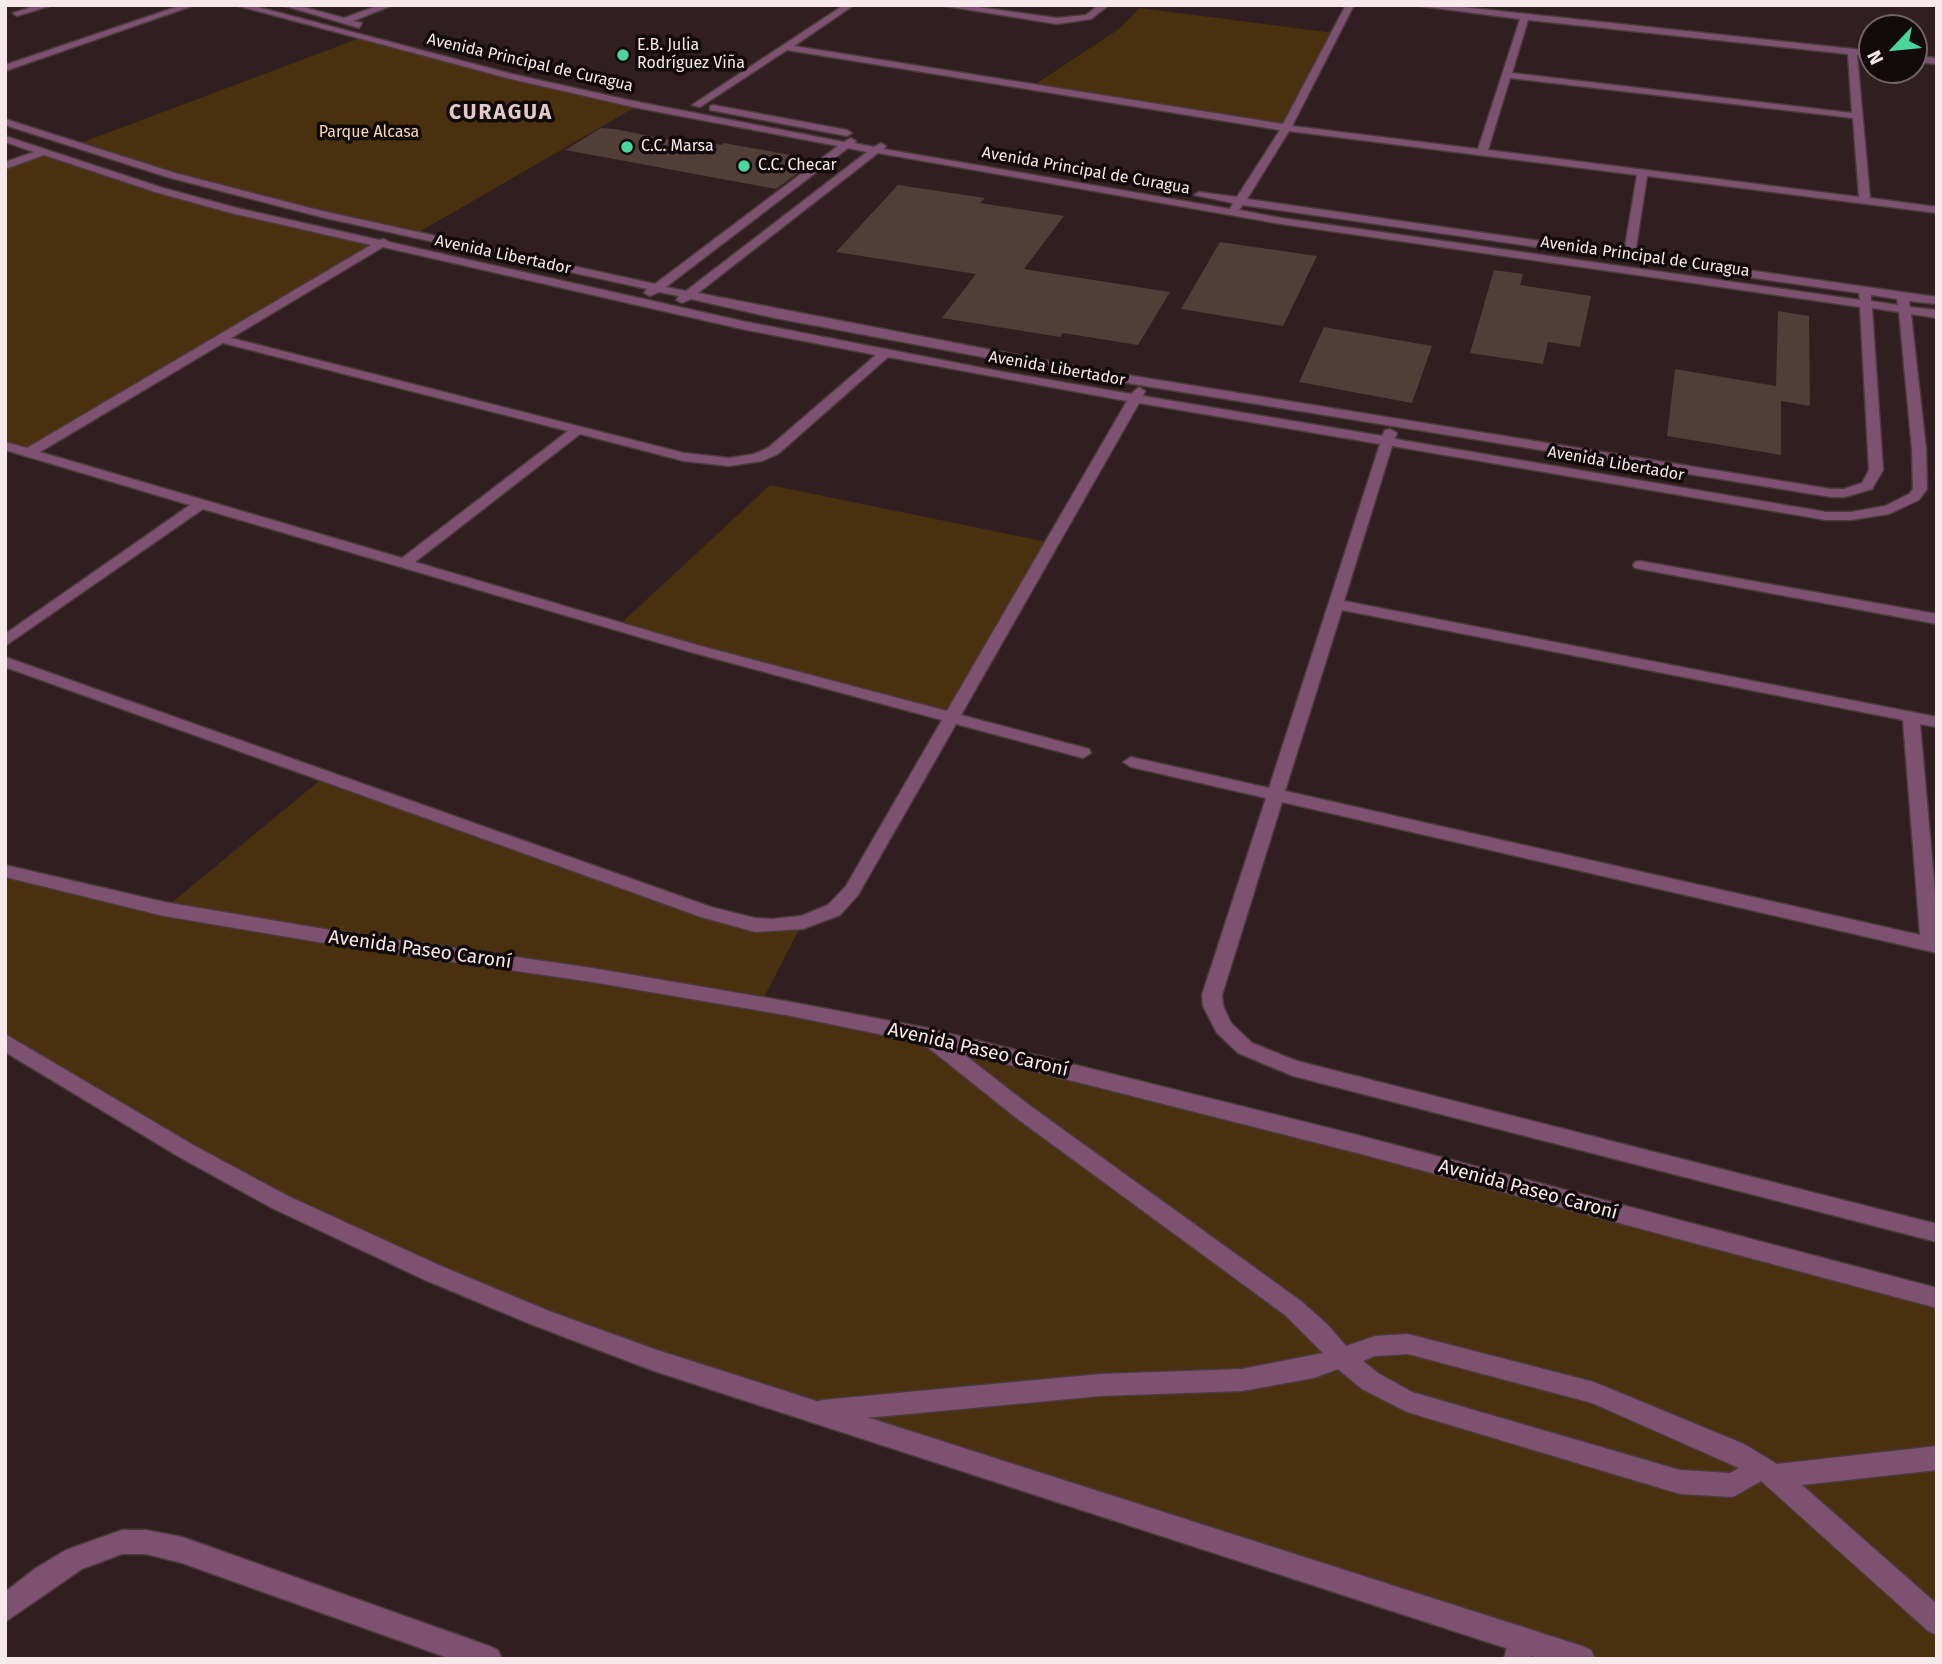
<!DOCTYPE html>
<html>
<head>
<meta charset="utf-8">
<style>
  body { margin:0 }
  #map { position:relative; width:1942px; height:1664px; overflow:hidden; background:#301e20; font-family:"Fira Sans",sans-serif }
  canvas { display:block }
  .frame { position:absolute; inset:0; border:7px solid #f7e9eb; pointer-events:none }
  .north { position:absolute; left:1858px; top:14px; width:70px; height:70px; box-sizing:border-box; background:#120a0b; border:2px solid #6e6365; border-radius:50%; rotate:244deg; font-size:19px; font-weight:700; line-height:28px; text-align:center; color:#f7e9eb }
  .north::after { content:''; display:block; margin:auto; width:24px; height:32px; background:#4bd49b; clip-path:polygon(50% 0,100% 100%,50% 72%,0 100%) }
</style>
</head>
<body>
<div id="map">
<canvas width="1942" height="1664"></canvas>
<div class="frame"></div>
<div class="north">N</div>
</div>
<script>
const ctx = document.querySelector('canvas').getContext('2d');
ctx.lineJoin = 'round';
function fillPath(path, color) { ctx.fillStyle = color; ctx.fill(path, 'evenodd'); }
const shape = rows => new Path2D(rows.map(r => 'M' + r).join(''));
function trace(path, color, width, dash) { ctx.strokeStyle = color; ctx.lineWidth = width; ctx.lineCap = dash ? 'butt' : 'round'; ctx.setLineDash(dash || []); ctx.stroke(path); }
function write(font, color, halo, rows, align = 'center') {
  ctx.font = font + ' "Fira Sans",sans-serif'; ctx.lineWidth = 7; ctx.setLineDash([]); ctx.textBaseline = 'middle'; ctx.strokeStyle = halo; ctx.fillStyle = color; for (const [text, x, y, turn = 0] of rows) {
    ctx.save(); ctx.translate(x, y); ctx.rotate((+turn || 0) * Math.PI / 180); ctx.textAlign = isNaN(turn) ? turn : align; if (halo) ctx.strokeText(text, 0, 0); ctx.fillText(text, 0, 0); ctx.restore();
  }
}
const green = shape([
  [1139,8,1335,33,1286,128,1031,87,1119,29],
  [360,38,639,105,414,235,321,214,75,145],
  [44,152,159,190,379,244,29,453,5,446,5,166],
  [770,485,1052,543,951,720,617,627],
  [325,776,738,922,803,922,761,1003,1937,1298,1937,1659,1582,1659,815,1412,357,1239,5,1042,5,871,164,909]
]);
const building = shape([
  [601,128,615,129,696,145,701,141,721,145,724,143,802,157,792,165,805,168,776,189,565,150],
  [898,185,985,198,980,203,1064,216,1024,269,1170,292,1138,345,1063,333,1060,337,942,318,976,274,836,252],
  [1220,242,1317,256,1283,326,1181,309],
  [1494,270,1523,274,1520,285,1591,296,1580,347,1548,342,1543,364,1470,353],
  [1778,311,1809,316,1810,406,1781,401,1781,455,1667,436,1675,369,1776,386],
  [1324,327,1432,346,1412,403,1299,382]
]);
const service = shape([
  [927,1028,934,1031,1029,1105,1301,1301,1327,1324,1346,1346,1375,1336,1408,1334,1594,1382,1744,1444,1777,1464,1937,1446,1937,1470,1802,1485,1937,1604,1937,1635,1928,1631,1761,1481,1733,1497,1680,1494,1407,1412,1362,1389,1338,1369,1314,1378,1242,1391,1101,1396,822,1422,814,1419,810,1411,814,1403,822,1400,1101,1374,1242,1369,1323,1353,1285,1315,1015,1117,920,1041,917,1036,920,1031,927,1028],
  [1408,1354,1592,1403,1739,1468,1730,1473,1680,1470,1412,1392,1378,1373,1363,1361,1375,1356,1408,1354]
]);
const minor = shape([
  [38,5,53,5,17,16,13,13,38,5],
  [182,5,195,5,5,71,5,65,182,5],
  [235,5,250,5,512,74,633,101,844,142,851,138,856,141,854,143,874,147,881,143,886,146,884,149,1230,209,1233,203,1194,195,1199,192,1237,197,1280,130,787,50,700,107,692,105,844,5,854,5,794,46,1283,124,1346,5,1354,5,1292,126,1478,149,1520,19,1413,5,1443,5,1872,51,1872,57,1857,55,1870,198,1937,207,1937,213,1647,176,1635,254,1937,297,1937,304,1909,301,1910,307,1937,310,1937,318,1911,314,1926,449,1927,489,1919,500,1889,514,1851,520,1826,520,1392,446,1344,601,1937,717,1937,727,1920,724,1937,915,1937,953,1282,802,1222,995,1223,1006,1231,1023,1252,1043,1297,1061,1937,1224,1937,1242,1293,1076,1238,1053,1217,1033,1203,1006,1202,995,1266,798,1131,767,1123,762,1131,757,1269,788,1380,444,1139,403,961,715,1089,749,1091,753,1083,758,956,724,858,895,840,915,803,929,755,932,701,917,5,667,5,657,711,907,755,918,772,919,801,916,828,905,846,886,942,720,687,651,203,509,5,646,5,634,190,505,5,450,5,442,27,448,371,245,231,213,155,192,44,155,5,169,5,162,34,152,5,142,5,136,163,188,237,208,379,240,384,239,389,242,742,321,998,371,1131,394,1139,387,1145,391,1143,396,1382,436,1385,430,1390,429,1397,433,1395,439,1826,512,1851,512,1885,506,1909,494,1913,489,1912,449,1899,312,1872,308,1883,470,1872,489,1845,497,1831,497,1084,376,775,318,691,299,682,303,676,300,679,296,659,292,650,296,644,293,647,289,321,217,167,177,5,125,5,119,175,173,322,211,655,284,838,146,633,107,511,79,235,5],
  [1528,20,1848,54,1852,113,1512,73,1528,20],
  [1510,78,1853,118,1859,197,1488,150,1510,78],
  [1289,131,1637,175,1624,253,1247,199,1289,131],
  [848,148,867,152,686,291,666,287,848,148],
  [878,153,1281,224,1860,307,1869,470,1862,483,1844,489,1831,489,1084,368,698,293,878,153],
  [1243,205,1859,293,1860,300,1281,218,1239,210,1243,205],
  [383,247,742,329,876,355,768,448,754,454,729,458,684,453,231,338,383,247],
  [1871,295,1897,299,1898,305,1871,301,1871,295],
  [223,343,568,431,402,558,40,452,223,343],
  [888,357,1127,401,947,711,697,645,415,562,580,434,684,461,729,466,762,461,778,454,888,357],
  [1342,610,1903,720,1920,935,1285,791,1342,610],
  [282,5,296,5,344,18,380,5,393,5,353,21,362,23,359,28,282,5],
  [939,5,963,5,1057,18,1086,15,1099,5,1109,5,1091,19,1057,24,939,5],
  [1914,56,1937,58,1937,64,1914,62,1914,56],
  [713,105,847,130,852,133,847,136,710,110,710,106,713,105],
  [1640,561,1937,614,1937,624,1635,568,1633,565,1635,562,1640,561],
  [122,1530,146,1530,182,1537,489,1646,498,1650,502,1659,451,1659,182,1563,146,1554,122,1554,82,1569,5,1622,5,1592,36,1568,66,1550,122,1530],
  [1520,1626,1529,1630,1533,1639,1530,1659,1504,1659,1511,1630,1520,1626]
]);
const tertiary = shape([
  [5,865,164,902,330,930,592,968,791,1002,927,1028,1357,1135,1937,1288,1937,1308,1357,1153,927,1044,791,1016,592,982,330,944,164,916,5,877,5,865],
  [5,1034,195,1146,288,1196,441,1266,549,1311,654,1349,1582,1646,1591,1650,1595,1659,1540,1659,654,1371,533,1325,425,1280,272,1208,181,1158,5,1052,5,1034]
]);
const markers = [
  [623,55,7,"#4bd49b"],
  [627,147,7,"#4bd49b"],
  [744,166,7,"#4bd49b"]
];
const farPoinames = [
  ["E.B. Julia",637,46],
  ["Rodríguez Viña",637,64],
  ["C.C. Marsa",641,147],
  ["C.C. Checar",758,166]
];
const farStreetnames = [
  ["Avenida Principal de Curagua",530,63,13],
  ["Avenida Principal de Curagua",1086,171,10],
  ["Avenida Libertador",503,255,12],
  ["Avenida Principal de Curagua",1645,257,8],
  ["Avenida Libertador",1057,369,10],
  ["Avenida Libertador",1616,464,10]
];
const farParknames = [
  ["Parque Alcasa",369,133]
];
const streetNames = [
  ["Avenida Paseo Caroní",420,950,8],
  ["Avenida Paseo Caroní",978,1050,13],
  ["Avenida Paseo Caroní",1528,1190,15]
];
const farDistrictnames = [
  ["CURAGUA",501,113]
];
fillPath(green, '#49300e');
fillPath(building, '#513e37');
trace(service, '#4c3a3c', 3);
trace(minor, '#4c3a3c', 3);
trace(tertiary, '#4c3a3c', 3);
fillPath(service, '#7d5170');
fillPath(minor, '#7d5170');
fillPath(tertiary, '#7d5170');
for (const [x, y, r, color] of markers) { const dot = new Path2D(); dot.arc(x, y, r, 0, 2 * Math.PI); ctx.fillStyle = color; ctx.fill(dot); trace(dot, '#120a0b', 2.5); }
write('16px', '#f7e9eb', '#120a0b', farPoinames, 'left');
write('16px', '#f7e9eb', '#120a0b', farStreetnames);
write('16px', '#f4d8b8', '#120a0b', farParknames);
write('19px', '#f7e9eb', '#120a0b', streetNames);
ctx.letterSpacing = '2px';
write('bold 21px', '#e2c9cc', '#120a0b', farDistrictnames);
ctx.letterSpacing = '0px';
</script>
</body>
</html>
